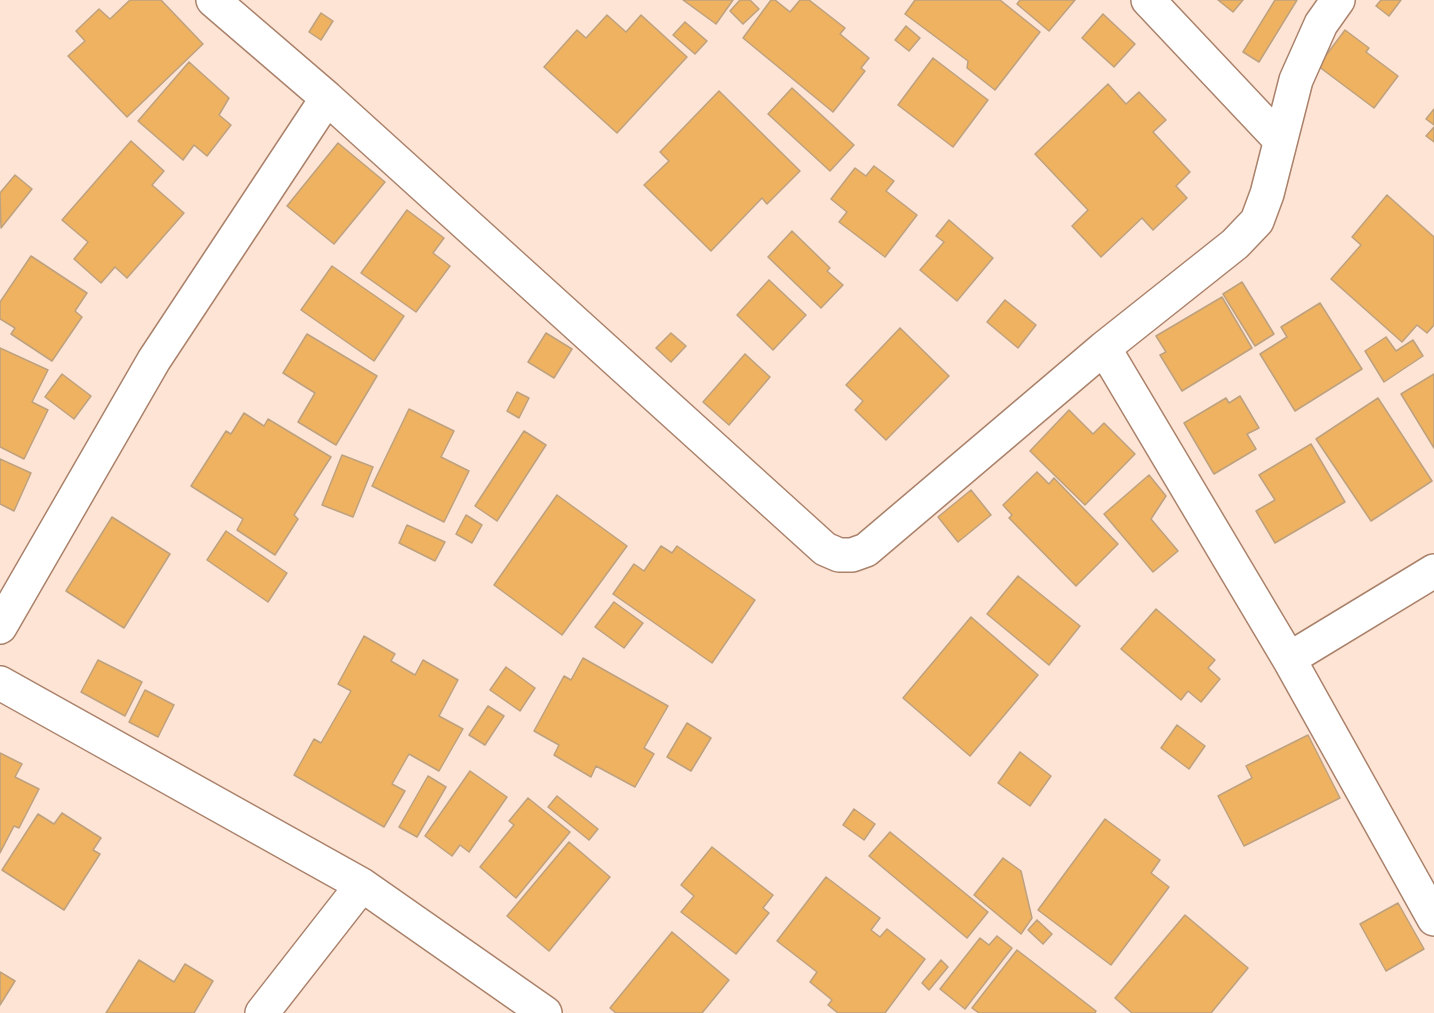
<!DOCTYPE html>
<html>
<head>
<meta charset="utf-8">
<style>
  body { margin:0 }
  canvas { display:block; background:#fee4d5 }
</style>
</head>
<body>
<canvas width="1434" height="1013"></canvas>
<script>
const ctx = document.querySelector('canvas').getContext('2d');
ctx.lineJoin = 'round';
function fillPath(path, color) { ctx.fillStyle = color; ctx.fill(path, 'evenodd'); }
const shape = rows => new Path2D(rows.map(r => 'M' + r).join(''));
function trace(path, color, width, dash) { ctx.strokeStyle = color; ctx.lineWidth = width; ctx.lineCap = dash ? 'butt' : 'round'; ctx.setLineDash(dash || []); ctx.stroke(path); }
const building = shape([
  [130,0,161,0,203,44,127,117,68,56,85,41,76,31,99,9,110,19,130,0],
  [683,0,733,0,716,24,683,0],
  [740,0,750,0,759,9,743,24,730,11,740,0],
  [771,0,775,0,790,12,800,0,809,0,845,28,840,34,869,58,861,68,865,71,833,112,743,38,771,0],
  [915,0,1000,0,1040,32,995,90,967,68,968,61,905,14,915,0],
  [1020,0,1075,0,1049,31,1017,4,1020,0],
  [1218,0,1243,0,1233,12,1218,0],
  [1275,0,1297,0,1259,62,1243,52,1275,0],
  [1381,0,1401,0,1389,16,1376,6,1381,0],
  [321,13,333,21,321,40,309,32,321,13],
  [1103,14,1135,44,1114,67,1082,38,1103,14],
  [607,15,626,32,641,15,687,57,617,133,544,67,577,30,586,38,607,15],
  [685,22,707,41,695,54,673,35,685,22],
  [906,26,920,38,909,51,895,40,906,26],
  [1345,30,1369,48,1366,52,1398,76,1374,108,1318,66,1345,30],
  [933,58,988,100,953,147,898,105,933,58],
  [189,62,229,98,219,115,231,125,207,156,194,145,183,160,138,121,189,62],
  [1108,84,1126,104,1139,92,1166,120,1153,132,1190,172,1176,186,1187,198,1153,230,1142,218,1101,257,1072,226,1088,210,1035,154,1108,84],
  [792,88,854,145,830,171,768,114,792,88],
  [719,91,800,171,767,204,762,198,711,251,644,185,669,161,660,152,719,91],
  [1434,109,1434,125,1426,119,1434,109],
  [1434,127,1434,142,1426,136,1434,127],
  [131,141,164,171,152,185,184,213,127,278,115,267,101,283,74,259,88,242,62,220,131,141],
  [338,143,385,182,334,244,287,206,338,143],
  [874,166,894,181,886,191,917,215,885,257,839,222,847,212,831,199,855,168,866,176,874,166],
  [15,175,32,189,1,228,0,193,15,175],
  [1387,195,1434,237,1434,325,1427,333,1417,325,1402,342,1331,279,1361,245,1352,237,1387,195],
  [407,210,444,238,433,253,450,266,416,312,361,273,407,210],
  [949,220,993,258,957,301,920,270,944,242,936,236,949,220],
  [792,231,830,268,827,271,843,285,821,308,768,257,792,231],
  [31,256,87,293,75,311,82,317,52,361,11,334,15,328,0,319,0,302,31,256],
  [332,266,404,316,374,361,301,310,332,266],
  [769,280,806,315,773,350,737,315,769,280],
  [1242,282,1274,334,1255,346,1223,294,1242,282],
  [1222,297,1252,348,1182,391,1160,355,1166,352,1156,336,1222,297],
  [1005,300,1036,325,1018,348,987,322,1005,300],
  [1320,303,1362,369,1295,411,1260,354,1287,337,1281,327,1320,303],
  [900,328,949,376,886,440,855,410,863,401,846,385,900,328],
  [546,333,572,349,554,378,528,362,546,333],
  [671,333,686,346,671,362,656,348,671,333],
  [307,334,377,376,336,445,298,422,315,393,283,373,307,334],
  [1386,337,1396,351,1413,340,1423,356,1384,382,1365,351,1386,337],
  [0,348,48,370,32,402,48,410,24,459,0,447,0,348],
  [745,354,770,377,729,425,703,402,745,354],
  [62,374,91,396,74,419,45,397,62,374],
  [1434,374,1434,448,1401,394,1434,374],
  [517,392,529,398,519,418,507,411,517,392],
  [1240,396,1259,428,1247,434,1256,449,1214,474,1184,423,1226,398,1229,403,1240,396],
  [1378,398,1432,481,1371,521,1316,439,1378,398],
  [409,409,454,431,441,457,469,471,444,522,372,486,409,409],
  [1069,410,1093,434,1104,423,1135,454,1085,505,1030,451,1069,410],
  [244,413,264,426,268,419,331,457,294,515,298,519,275,555,237,530,243,519,191,486,226,431,231,434,244,413],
  [524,431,546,445,497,521,475,506,524,431],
  [1311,444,1345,502,1275,543,1256,511,1275,500,1259,475,1311,444],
  [342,455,373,467,353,517,322,505,342,455],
  [0,459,31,473,14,511,0,504,0,459],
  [1037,472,1049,484,1054,478,1118,544,1076,586,1009,518,1012,515,1003,505,1037,472],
  [1149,475,1166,496,1151,519,1178,551,1153,572,1104,514,1149,475],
  [971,490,991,515,958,542,938,517,971,490],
  [557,495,627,546,562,635,494,585,557,495],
  [466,515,482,525,472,543,456,534,466,515],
  [112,517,170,554,124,628,66,591,112,517],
  [407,525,445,542,435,561,399,543,407,525],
  [226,531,287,573,268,602,207,560,226,531],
  [661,546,672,553,677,546,755,600,712,663,613,594,634,564,644,571,661,546],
  [1018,576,1080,626,1049,665,987,614,1018,576],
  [614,602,643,623,624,648,595,627,614,602],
  [1156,609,1215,660,1208,668,1220,679,1201,702,1188,691,1181,700,1121,649,1156,609],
  [971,617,1038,675,970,756,903,698,971,617],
  [364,636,395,654,391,661,415,675,423,660,458,680,439,716,463,729,439,771,409,754,392,784,405,791,384,827,294,775,314,739,321,743,351,691,338,684,364,636],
  [583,658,668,706,644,748,654,754,635,787,596,766,591,777,554,755,559,745,534,731,564,676,571,680,583,658],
  [98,660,142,682,125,716,81,692,98,660],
  [506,667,535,688,520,711,490,690,506,667],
  [145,690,174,705,158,737,129,722,145,690],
  [488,706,504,716,485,745,469,735,488,706],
  [687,723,711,738,691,771,667,757,687,723],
  [1177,725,1205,746,1189,769,1161,748,1177,725],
  [1308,735,1340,798,1244,846,1218,796,1252,778,1246,766,1308,735],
  [1020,752,1051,776,1030,806,998,783,1020,752],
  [0,753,22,764,15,777,39,789,19,828,14,826,0,853,0,753],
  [470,771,507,797,469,852,460,845,452,856,425,836,470,771],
  [428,776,446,787,417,837,399,827,428,776],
  [557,796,598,829,589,840,548,807,557,796],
  [528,798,570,832,516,898,480,867,514,825,509,821,528,798],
  [854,809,875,824,864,840,843,825,854,809],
  [62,813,101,838,93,850,100,854,64,910,2,870,38,814,54,824,62,813],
  [1105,819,1160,860,1151,873,1169,887,1111,965,1038,910,1105,819],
  [890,832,988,912,967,938,869,856,890,832],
  [569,842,610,877,549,951,507,916,569,842],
  [712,847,773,895,763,908,769,913,736,954,681,912,694,896,681,885,712,847],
  [1003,858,1021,871,1032,918,1021,934,974,895,1003,858],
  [826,877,880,918,871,930,880,937,887,929,925,959,885,1013,838,1013,828,1005,832,1000,810,982,817,972,777,941,826,877],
  [1398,903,1424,949,1386,971,1360,924,1398,903],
  [1185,915,1248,968,1211,1013,1132,1013,1115,998,1185,915],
  [1037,920,1052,934,1043,944,1028,930,1037,920],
  [672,932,729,980,702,1013,616,1013,610,1008,672,932],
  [997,936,1012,948,965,1009,940,989,980,938,989,945,997,936],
  [1017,950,1096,1011,1095,1013,979,1013,972,1008,1017,950],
  [139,960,174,982,185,964,213,981,194,1013,106,1013,139,960],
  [941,960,948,967,929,990,922,983,941,960],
  [0,972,15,981,0,1005,0,972]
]);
const minor = shape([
  [213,0,327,98,825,549,839,555,852,555,866,550,1104,348,1235,244,1257,221,1267,194,1296,80,1321,24,1338,0],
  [1148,0,1280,140],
  [1104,348,1289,659,1434,919],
  [0,627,154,360,327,98],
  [1289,659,1434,571],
  [0,683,362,885,545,1013],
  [262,1013,362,885]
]);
fillPath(building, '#efb261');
trace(building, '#bea17e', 1.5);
trace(minor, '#aa826b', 36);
trace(minor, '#fff', 33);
</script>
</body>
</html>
